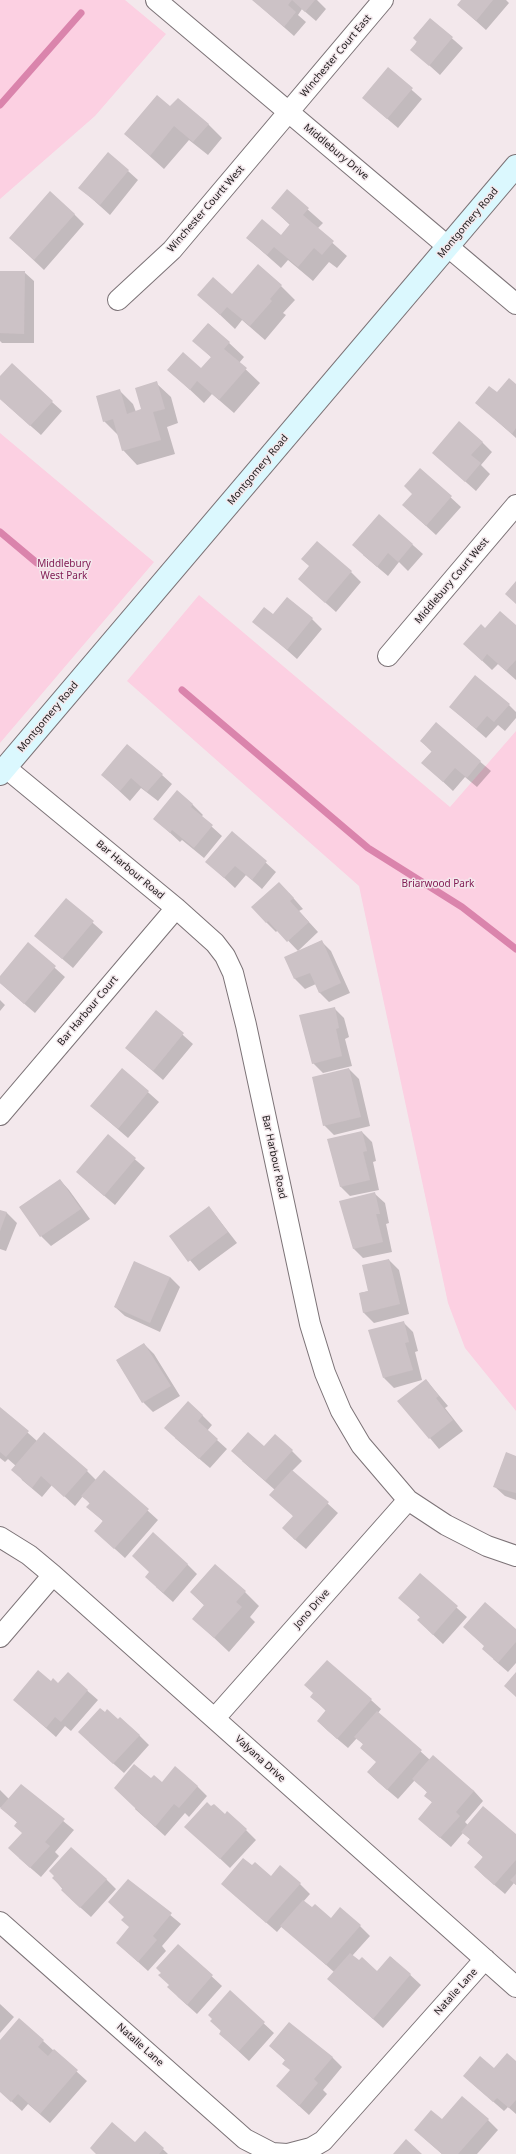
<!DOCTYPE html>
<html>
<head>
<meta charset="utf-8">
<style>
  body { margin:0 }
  canvas { display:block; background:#f3e8ec }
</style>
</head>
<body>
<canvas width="516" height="2154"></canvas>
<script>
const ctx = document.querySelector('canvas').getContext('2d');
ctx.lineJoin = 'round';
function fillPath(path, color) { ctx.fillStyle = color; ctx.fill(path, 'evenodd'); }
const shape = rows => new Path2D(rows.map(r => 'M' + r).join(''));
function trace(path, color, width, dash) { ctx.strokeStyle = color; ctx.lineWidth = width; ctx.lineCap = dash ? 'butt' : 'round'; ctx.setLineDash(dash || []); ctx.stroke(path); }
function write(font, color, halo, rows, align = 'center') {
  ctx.font = font + ' "Noto Sans",sans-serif'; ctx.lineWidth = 3; ctx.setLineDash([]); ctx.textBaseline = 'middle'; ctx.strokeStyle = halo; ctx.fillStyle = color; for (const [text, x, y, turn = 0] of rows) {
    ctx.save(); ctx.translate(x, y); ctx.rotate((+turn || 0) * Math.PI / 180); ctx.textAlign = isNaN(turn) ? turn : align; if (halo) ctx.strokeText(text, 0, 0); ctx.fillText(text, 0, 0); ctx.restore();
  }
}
const green = shape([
  [0,0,125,0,166,34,95,116,0,199],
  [0,433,154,562,0,743],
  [199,595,450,807,516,731,516,1411,465,1348,448,1303,359,886,127,681]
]);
const shadow = shape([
  [253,0,317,0,326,9,316,21,302,9,298,15,306,22,294,36],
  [462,0,506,0,509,3,486,30,458,5],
  [430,19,463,48,440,75,412,50],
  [388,69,422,99,398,128,363,98],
  [171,108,208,124,222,138,208,155,189,140,164,169,125,134],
  [128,171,138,180,110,215,80,188],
  [287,191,323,223,317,229,347,256,337,268,329,262,313,281,288,260,281,268,247,238,281,236,290,225,272,208],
  [74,214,84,224,44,270,10,238],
  [0,272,24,272,34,281,34,343,2,343,0,341],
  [281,286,295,300,283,313,286,315,265,340,242,320,235,329,199,295,232,295],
  [209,324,244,357,239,363,260,383,234,413,212,394,204,403,169,370,201,370,212,358,194,341],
  [0,378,52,402,62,411,41,435,0,399],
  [156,383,171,397,178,423,167,427,175,454,137,465,123,450,118,435,104,421,119,390,133,404,136,412,142,410],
  [516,385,516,438,476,402],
  [482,442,492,452,481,465,490,474,476,491,433,453],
  [420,469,461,507,436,535,414,515,413,494],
  [379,515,423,554,408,571,399,562,388,576,363,555],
  [351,572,361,582,336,612,310,589],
  [273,615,312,619,322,629,297,659,254,621],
  [516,626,516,680,498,664,492,670,475,654,485,629],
  [509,705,516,712,516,718,505,731,498,725,486,738,450,707],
  [436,724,491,771,477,787,465,777,453,791,423,763,432,752,421,741],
  [102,775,162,775,172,784,158,801,141,788,130,801],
  [177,792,193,805,203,815,201,817,222,836,204,858,182,840,180,842,155,819],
  [232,832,276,872,262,889,246,875,235,888,207,862],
  [289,893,303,909,299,911,318,932,298,951,278,930,276,932,266,922],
  [66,899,103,932,73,968,46,945],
  [321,941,331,951,350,993,329,1002,319,992,316,984,305,989,295,979,286,957],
  [28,944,65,977,35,1013,0,983,0,978],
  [0,1000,5,1005,0,1011],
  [334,1008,344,1018,349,1037,345,1039,352,1066,323,1073,313,1063],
  [156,1011,193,1044,163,1080,126,1048],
  [122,1069,159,1102,128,1138,91,1106],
  [349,1069,359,1079,370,1126,334,1135,324,1125],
  [362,1132,372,1142,376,1161,373,1162,379,1190,350,1196,340,1186],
  [108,1136,145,1168,115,1205,88,1182],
  [60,1180,69,1190,90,1219,51,1246,41,1236],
  [375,1194,385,1203,389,1223,386,1224,392,1252,363,1258,353,1248],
  [209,1207,237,1243,199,1271,170,1236],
  [0,1211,7,1213,17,1223,6,1251,0,1249],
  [389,1260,399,1270,409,1314,374,1323,364,1313,360,1293,369,1291],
  [170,1277,180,1287,160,1332,125,1316,115,1307],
  [403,1322,413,1332,418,1351,415,1352,422,1380,394,1388,384,1378],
  [144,1344,154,1354,180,1396,153,1412,143,1402,117,1361],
  [426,1380,448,1406,445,1408,463,1431,439,1449,399,1401],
  [0,1408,37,1441,87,1471,96,1480,104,1471,158,1520,125,1558,95,1531,103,1521,88,1507,90,1504,83,1496,75,1506,52,1485,42,1497,22,1480,16,1466,8,1459,5,1462,0,1458],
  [202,1415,212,1425,207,1431,227,1449,210,1468,175,1438],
  [264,1447,292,1451,302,1461,292,1471,338,1513,306,1549,293,1538,293,1516,275,1490,242,1461],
  [516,1457,516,1500,505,1496,495,1487],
  [187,1564,197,1574,173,1602,156,1587],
  [420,1575,467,1617,443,1644,428,1630,421,1618,400,1598],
  [191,1592,245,1592,259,1606,250,1617,255,1622,229,1652,194,1619,205,1606],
  [516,1631,516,1663,508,1672,493,1659],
  [68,1674,98,1700,71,1731,65,1726,56,1737,14,1700,51,1682,59,1684],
  [311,1696,371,1700,381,1709,378,1713,430,1760,474,1791,483,1801,465,1822,468,1825,516,1835,516,1885,514,1883,505,1894,485,1877,475,1867,483,1857,468,1843,471,1840,463,1833,451,1847,429,1828,433,1803,425,1796,428,1793,415,1780,398,1799,378,1782,368,1772,377,1762,364,1745,357,1738,348,1748,328,1731,318,1721,326,1711],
  [139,1735,149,1745,124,1773,89,1742],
  [151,1780,162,1783,197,1786,207,1796,189,1817,185,1813,165,1836,135,1809],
  [21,1786,74,1830,55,1852,59,1856,41,1877,19,1858,23,1833,18,1823,0,1807,0,1790,9,1799],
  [211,1808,246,1830,256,1840,230,1868,196,1836],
  [252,1867,271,1877,300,1884,310,1894,303,1902,331,1919,360,1926,370,1936,352,1956,378,1972,391,1957,421,1985,383,2028,328,1979,334,1972,282,1926,277,1932,222,1884],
  [53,1878,106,1879,116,1889,91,1917,72,1900],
  [128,1880,181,1924,162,1946,166,1951,148,1971,117,1943,130,1927,125,1917,109,1902],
  [178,1945,222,1986,197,2014,178,1997,170,1985],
  [230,1992,274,2033,249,2061,220,2034],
  [0,2004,14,2017,0,2033],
  [0,2041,43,2041,87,2081,50,2123,28,2104,22,2111,0,2091],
  [270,2046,332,2057,342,2067,323,2090,327,2094,309,2115,288,2096,291,2071,286,2061],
  [516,2062,516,2114,508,2107,504,2111,474,2085,494,2069],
  [488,2120,498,2130,477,2154,442,2154,425,2139,442,2121],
  [145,2132,168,2154,97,2154,135,2143]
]);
const stream = shape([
  [0,105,81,13],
  [0,532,37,563],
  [182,690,368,848,462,907,516,949]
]);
const building = shape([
  [252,0,315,0,305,12,292,0,288,5,296,12,284,27],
  [461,0,493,0,476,21,457,5],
  [430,18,453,37,429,66,410,50,417,42,413,38],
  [388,67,413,88,387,119,362,98],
  [157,95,170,106,178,98,209,124,193,142,174,126,150,156,124,134],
  [108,152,129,170,100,205,78,188],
  [287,189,309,208,303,215,334,241,322,255,314,248,298,267,274,247,267,255,246,238,262,219,281,235,290,224,271,208],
  [50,191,75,214,34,260,9,238],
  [258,264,282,285,270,299,272,301,250,326,227,307,220,315,197,295,213,277,232,294],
  [0,271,25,271,24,334,0,333],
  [208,323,230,342,224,349,247,368,219,400,197,381,190,390,167,370,183,352,201,368,211,357,192,341],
  [12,363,53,401,30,426,0,399,0,376],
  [509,378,516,384,516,428,512,434,475,403,489,386,497,392],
  [157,381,165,409,153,412,161,440,122,451,113,419,103,422,96,396,120,389,127,414,141,409,135,388],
  [459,421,483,442,471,455,481,463,465,482,432,453],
  [420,468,452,496,426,526,402,505,412,494,404,486],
  [379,514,413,544,398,562,388,553,377,567,352,545],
  [317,541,352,571,325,603,298,579,309,566,301,559],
  [516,581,516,604,505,594],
  [287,597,313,618,287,650,252,622,264,607,273,614],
  [500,611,516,625,516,660,506,671,487,654,482,661,463,644,481,624,485,628],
  [475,675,510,704,494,722,487,716,476,729,449,707],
  [436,722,481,761,467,778,455,768,443,782,421,763,432,751,420,741],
  [127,744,163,774,147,792,131,778,120,791,101,775],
  [177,790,193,804,191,807,213,825,194,848,172,830,170,833,153,819],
  [232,831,267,861,252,880,235,866,224,878,205,862],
  [279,882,294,898,290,901,309,922,287,942,268,921,266,923,251,907],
  [66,898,94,921,62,959,34,936],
  [322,940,341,983,319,993,310,973,294,979,284,957],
  [28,942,56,966,24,1004,0,983,0,976],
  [335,1007,339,1028,336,1029,342,1056,312,1064,299,1015],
  [156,1010,184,1033,153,1071,125,1048],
  [122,1068,149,1091,118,1129,90,1106],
  [349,1068,361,1117,323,1126,312,1077],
  [362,1131,367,1151,363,1152,370,1180,340,1187,327,1139],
  [108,1134,136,1158,104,1196,76,1172],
  [60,1179,81,1209,40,1237,19,1207],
  [375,1192,380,1214,376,1214,383,1242,353,1249,339,1201],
  [209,1206,228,1232,188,1262,169,1236],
  [0,1210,7,1212,0,1231],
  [389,1259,400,1304,363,1313,359,1293,368,1291,362,1265],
  [134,1261,170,1277,150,1323,114,1307],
  [404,1321,409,1342,405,1343,413,1370,383,1378,368,1330],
  [144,1343,171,1386,142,1403,116,1360],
  [426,1379,439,1396,436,1398,453,1420,429,1439,397,1401],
  [188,1401,203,1415,198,1421,218,1439,199,1459,164,1428],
  [0,1407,29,1431,6,1457,0,1452],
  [44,1432,88,1470,64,1497,41,1476,32,1488,11,1470],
  [248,1432,264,1446,275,1434,293,1450,265,1481,231,1451],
  [506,1452,516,1456,516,1493,493,1487],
  [104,1470,149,1509,114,1549,94,1531,103,1521,86,1507,90,1503,81,1496],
  [292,1470,329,1502,295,1540,282,1528,293,1516,269,1495],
  [153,1532,188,1564,163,1593,145,1577,149,1572,132,1556],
  [215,1564,246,1591,236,1602,242,1607,214,1638,192,1619,204,1605,190,1592],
  [420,1573,458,1606,433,1635,417,1620,420,1617,398,1598],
  [485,1602,516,1629,516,1642,498,1663,482,1649,484,1646,463,1627],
  [327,1660,372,1699,337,1739,317,1721,326,1710,310,1697,313,1693,304,1685],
  [38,1670,51,1681,53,1678,58,1683,68,1672,88,1690,61,1722,55,1717,46,1728,13,1700],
  [516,1672,516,1697,504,1686],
  [100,1708,105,1712,107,1709,118,1719,120,1717,140,1735,113,1764,78,1732],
  [377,1711,422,1750,387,1790,367,1772,376,1762,360,1748,363,1744,354,1737],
  [433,1755,474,1791,456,1812,460,1816,440,1838,418,1819,432,1802,424,1796,427,1792,412,1779],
  [134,1764,151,1778,154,1775,162,1782,175,1766,198,1786,179,1808,174,1804,155,1827,114,1788],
  [21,1784,65,1819,45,1842,50,1846,30,1868,8,1848,22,1833,14,1826,17,1822,0,1808],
  [207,1802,211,1806,214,1804,225,1814,227,1811,247,1829,220,1859,184,1827],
  [483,1806,516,1834,516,1860,494,1885,474,1867,483,1857,467,1843,470,1839,461,1832],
  [71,1847,107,1879,80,1908,61,1890,63,1888,52,1878,54,1876,49,1871],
  [243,1858,252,1865,255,1862,271,1876,280,1865,301,1883,266,1923,221,1884],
  [516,1874,516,1885,510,1880],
  [128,1879,172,1913,153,1936,157,1940,138,1962,116,1943,129,1927,121,1920,124,1917,108,1902],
  [303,1900,312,1907,315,1904,331,1918,340,1907,361,1925,326,1965,280,1926],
  [178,1944,213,1975,187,2005,167,1987,169,1985,158,1975,161,1973,156,1968],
  [350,1953,359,1960,362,1957,377,1971,390,1956,411,1974,373,2019,327,1979],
  [230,1990,265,2022,239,2051,219,2034,221,2031,210,2021,212,2019,208,2015],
  [19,2018,44,2040,38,2047,48,2056,54,2049,78,2070,40,2114,18,2094,11,2102,0,2092,0,2040],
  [289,2022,333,2057,314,2079,318,2083,299,2106,276,2086,290,2070,282,2064,285,2060,269,2046],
  [507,2053,516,2061,516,2100,509,2108,497,2098,493,2102,463,2076,480,2056,494,2068],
  [462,2096,489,2119,458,2154,442,2154,414,2130,431,2110,442,2119],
  [112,2122,135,2142,145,2131,164,2148,159,2154,96,2154,90,2148],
  [406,2139,422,2154,393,2154]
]);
const street = shape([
  [156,0,516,304],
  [118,300,172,250,383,0],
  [388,656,516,505],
  [6,768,176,908,215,943,225,956,233,973,246,1025,310,1324,325,1373,341,1411,361,1445,408,1500,446,1525,487,1546,516,1556],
  [0,1115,176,908],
  [0,1537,29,1555,53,1575,516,1987],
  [0,1637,53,1575],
  [215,1718,408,1500],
  [0,1922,245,2139,272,2153,287,2154],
  [288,2154,311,2148,323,2141,485,1959]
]);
const secondary = shape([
  [0,774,516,166]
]);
const streetNames = [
  ["Winchester Court East",336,56,-50],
  ["Middlebury Drive",336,152,40],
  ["Winchester Courtt West",206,209,-49],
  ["Montgomery Road",468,223,-50],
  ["Montgomery Road",258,470,-50],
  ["Middlebury Court West",452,581,-50],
  ["Montgomery Road",48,717,-50],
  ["Bar Harbour Road",130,870,40],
  ["Bar Harbour Court",88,1011,-50],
  ["Bar Harbour Road",274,1157,78],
  ["Jono Drive",312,1609,-49],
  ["Valyana Drive",260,1759,42],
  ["Natalie Lane",456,1992,-48],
  ["Natalie Lane",140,2045,42]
];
const parkNames = [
  ["Middlebury",64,564],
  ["West Park",64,576],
  ["Briarwood Park",438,884]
];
fillPath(green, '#fcd0e2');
fillPath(shadow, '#0003');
trace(stream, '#da84ac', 7);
fillPath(building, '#ccc2c6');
trace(street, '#7c7377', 22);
trace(secondary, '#7c7377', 24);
trace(street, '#fff', 20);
trace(secondary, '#dbf8fe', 22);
write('10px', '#1a1718', '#f3e8ec', streetNames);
write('10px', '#821d55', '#f3e8ec', parkNames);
</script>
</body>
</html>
